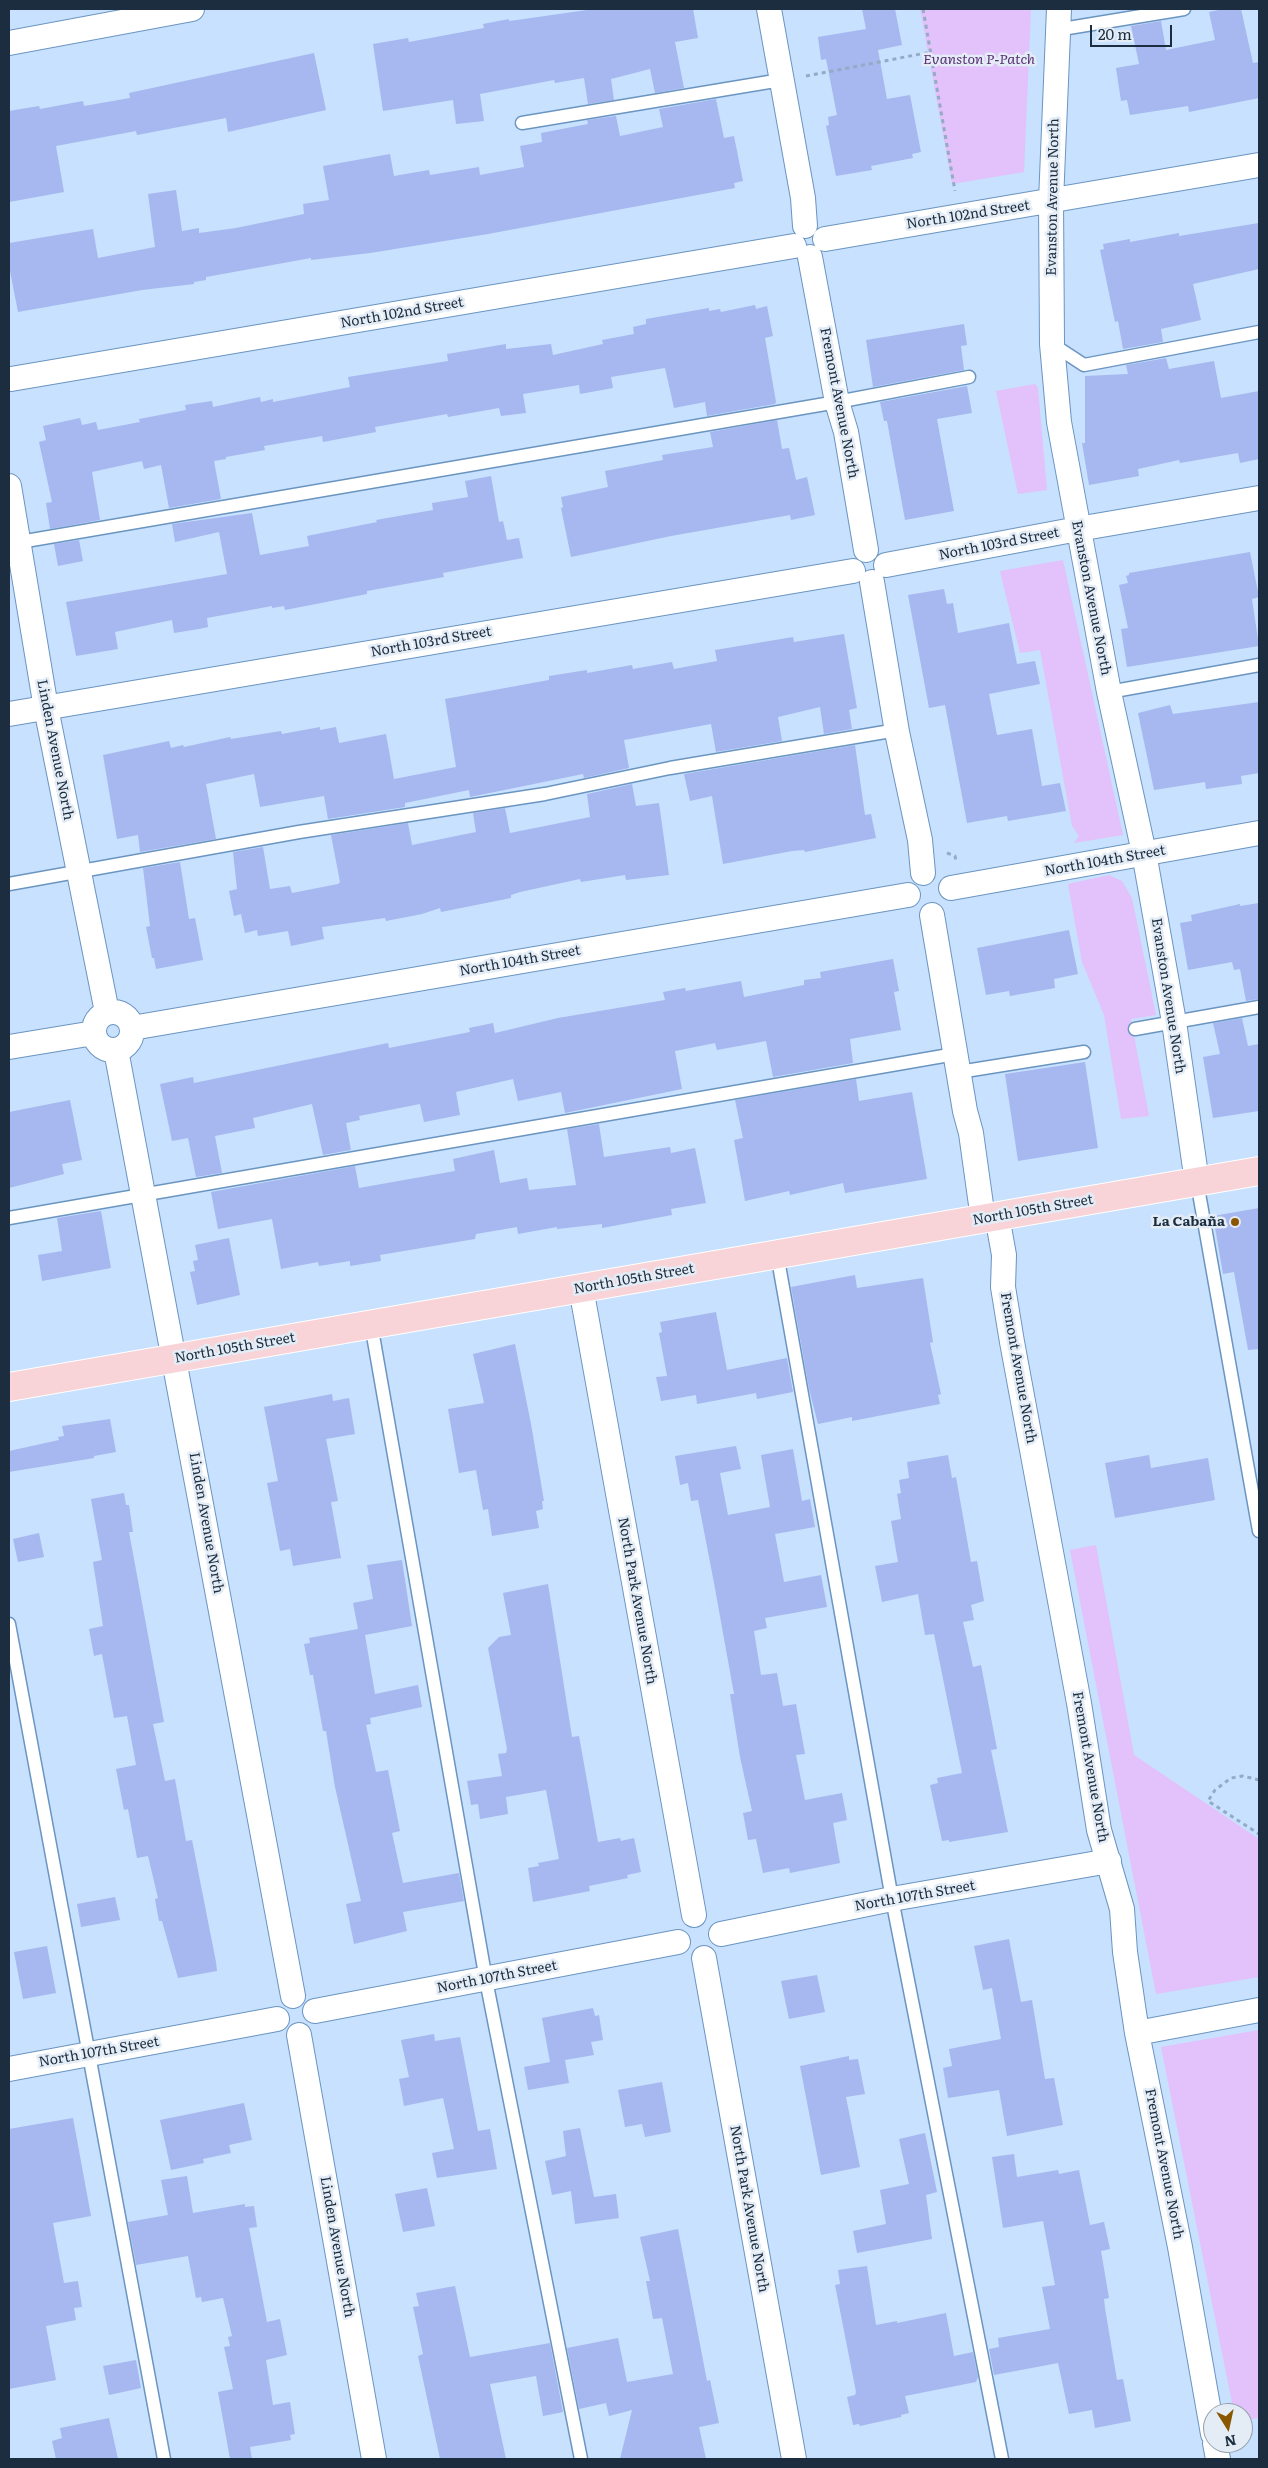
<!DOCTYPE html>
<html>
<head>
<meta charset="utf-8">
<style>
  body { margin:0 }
  #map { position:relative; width:1268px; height:2468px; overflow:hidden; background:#c7e1fe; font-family:Literata,serif }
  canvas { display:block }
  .frame { position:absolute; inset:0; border:10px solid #1c2d3f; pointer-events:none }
  .north { position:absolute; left:1203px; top:2403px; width:50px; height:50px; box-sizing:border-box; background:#e4ecf6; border:1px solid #94a0ad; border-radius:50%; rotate:170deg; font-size:14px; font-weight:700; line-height:20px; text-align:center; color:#1c2d3f }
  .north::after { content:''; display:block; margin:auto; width:18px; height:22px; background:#8a5700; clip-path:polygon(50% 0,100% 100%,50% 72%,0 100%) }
  .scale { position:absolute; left:1090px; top:25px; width:82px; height:22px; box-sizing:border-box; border:2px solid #1c2d3f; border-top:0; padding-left:6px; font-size:15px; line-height:18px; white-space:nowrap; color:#1c2d3f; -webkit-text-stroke:4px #e4ecf6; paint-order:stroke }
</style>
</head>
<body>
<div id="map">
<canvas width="1268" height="2468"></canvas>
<div class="frame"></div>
<div class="north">N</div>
<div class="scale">20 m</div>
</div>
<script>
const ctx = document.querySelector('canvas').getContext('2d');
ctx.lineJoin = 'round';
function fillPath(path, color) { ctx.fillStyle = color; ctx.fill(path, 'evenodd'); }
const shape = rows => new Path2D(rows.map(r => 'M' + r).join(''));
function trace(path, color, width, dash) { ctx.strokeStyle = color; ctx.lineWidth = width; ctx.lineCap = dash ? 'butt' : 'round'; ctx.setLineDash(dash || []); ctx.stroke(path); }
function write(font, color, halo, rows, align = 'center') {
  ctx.font = font + ' Literata,serif'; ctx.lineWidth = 5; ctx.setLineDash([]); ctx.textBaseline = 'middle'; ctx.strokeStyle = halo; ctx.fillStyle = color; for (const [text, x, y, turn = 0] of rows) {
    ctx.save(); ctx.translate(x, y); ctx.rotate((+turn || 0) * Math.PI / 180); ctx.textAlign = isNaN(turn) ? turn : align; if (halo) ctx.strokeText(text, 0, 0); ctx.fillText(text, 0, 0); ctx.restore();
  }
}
const green = shape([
  [920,9,1031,9,1024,172,952,184],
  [1035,384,1038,388,1047,490,1018,494,996,391],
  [1063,560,1123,835,1074,843,1079,836,1072,826,1040,650,1020,653,1000,571],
  [1109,875,1122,881,1132,898,1156,1015,1131,1019,1149,1116,1121,1119,1104,1015,1082,962,1068,884],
  [1096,1545,1134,1755,1259,1839,1259,1977,1156,1994,1070,1550],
  [1259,2030,1259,2418,1243,2420,1243,2413,1234,2413,1161,2047]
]);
const building = shape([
  [594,9,693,9,698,38,675,42,684,88,655,93,650,69,611,79,614,100,588,104,584,78,555,83,554,80,480,94,484,121,456,124,453,100,383,111,373,44,408,38,409,42,484,28,483,24,509,19,509,21,517,20],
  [862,9,895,9,902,45,878,50,887,99,910,95,921,152,912,154,913,158,871,166,872,170,836,176,826,126,829,125,828,117,837,115,826,59,821,60,818,37,866,29],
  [1223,9,1241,9,1253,63,1259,62,1259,98,1189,112,1188,106,1130,115,1127,100,1121,101,1116,68,1139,64,1131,26,1161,21,1166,50,1215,40,1209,12],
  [314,53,326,110,228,132,226,118,137,135,136,131,56,146,64,192,9,202,9,111,39,106,40,109,83,101,84,106,130,98,129,93],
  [716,99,724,138,734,136,743,181,734,183,735,188,488,234,370,253,311,260,311,258,206,277,206,280,194,282,194,284,142,290,18,312,9,266,9,243,93,229,98,258,155,247,148,194,176,190,182,231,199,228,199,233,236,228,304,214,303,204,329,200,323,166,390,154,394,176,429,170,430,175,479,167,480,175,524,167,520,146,542,142,541,133,588,124,587,120,616,116,620,136,663,127,659,109],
  [1259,223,1259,269,1193,284,1201,320,1161,329,1163,342,1123,349,1118,321,1115,322,1100,250,1104,249,1103,244,1130,239,1130,242,1179,233,1179,236],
  [755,305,756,309,767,306,773,336,765,338,776,402,775,404,707,416,705,402,674,408,665,368,611,377,613,388,580,394,579,385,523,394,526,413,501,416,499,408,448,417,447,414,375,427,376,432,323,442,322,436,264,446,265,450,226,457,226,459,214,461,221,499,169,508,161,465,144,469,142,461,92,472,100,520,50,529,46,503,52,502,39,442,46,440,43,426,80,418,82,425,96,422,98,430,140,422,139,419,186,410,185,405,212,401,213,407,260,397,261,402,273,399,273,402,350,387,348,377,448,361,447,354,506,344,506,349,551,344,553,355,603,344,602,340,634,334,633,327,646,324,646,319,709,308,709,311,720,309,721,312],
  [964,324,967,345,961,346,964,370,873,387,866,340],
  [1166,358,1169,369,1214,361,1221,398,1259,391,1259,459,1240,463,1238,453,1180,463,1179,460,1138,469,1139,476,1089,485,1082,443,1085,443,1085,376,1128,374,1126,365],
  [967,386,972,413,937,419,954,511,905,520,887,421,884,421,880,402],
  [777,420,782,449,789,448,796,480,807,477,815,515,791,520,790,515,671,536,571,557,561,508,563,507,561,497,608,487,605,471,663,460,662,455,713,447,710,432],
  [491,476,499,522,503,521,507,540,519,538,523,558,443,573,444,577,367,591,367,594,285,610,284,606,272,608,272,606,207,618,208,627,199,629,174,633,172,620,115,632,118,649,76,656,66,602,227,574,219,532,175,542,172,524,252,513,260,555,309,546,307,536,377,522,376,520,433,510,432,503,468,497,465,481],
  [79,540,83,561,58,566,54,544],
  [1250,552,1259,597,1252,599,1259,646,1127,667,1121,629,1128,628,1119,585,1128,583,1126,576,1129,575,1129,573],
  [944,589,947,604,953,603,958,633,1009,623,1017,664,1035,661,1040,684,989,694,997,735,1032,729,1042,786,1060,783,1066,811,1008,821,1007,816,967,823,945,705,929,708,908,595],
  [844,634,857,708,849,710,852,729,824,734,820,707,778,717,782,741,716,752,711,724,624,740,629,768,584,778,583,774,470,797,469,790,405,803,405,807,328,819,324,796,260,807,254,774,206,784,216,839,140,852,138,835,117,839,103,755,169,741,171,748,183,745,184,747,230,737,231,739,281,731,282,734,320,727,320,730,336,727,339,743,386,734,394,779,456,767,445,699,549,680,549,676,587,670,587,673,632,665,633,669,672,662,674,669,717,661,715,650,793,637,794,642],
  [1259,702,1259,773,1241,776,1242,784,1206,789,1205,782,1154,790,1138,713,1170,705,1173,714],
  [855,745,865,815,871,814,876,838,805,852,804,850,792,851,723,864,712,796,690,801,684,774],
  [632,784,636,806,659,803,669,875,626,880,625,875,581,882,580,879,520,892,511,895,511,898,441,912,440,908,422,914,386,921,385,918,322,927,324,939,291,946,288,931,258,936,257,930,245,933,241,914,234,916,229,891,237,889,233,852,263,847,270,889,290,886,292,893,338,884,340,882,331,835,408,823,412,845,476,832,473,813,505,808,510,833,590,817,587,794],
  [180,862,189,919,195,918,203,960,156,969,154,958,152,958,146,927,150,926,143,868],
  [1259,903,1259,999,1246,1001,1240,969,1234,970,1232,962,1188,970,1180,923,1192,921,1191,915,1240,904,1240,906],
  [1069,930,1078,974,1054,979,1055,988,1010,996,1009,991,986,995,977,948],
  [893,959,899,991,894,992,901,1030,850,1039,853,1063,773,1077,766,1041,717,1050,715,1043,675,1051,682,1089,565,1113,561,1092,518,1101,513,1079,456,1092,460,1115,424,1122,420,1104,359,1116,360,1120,346,1123,351,1150,323,1155,312,1104,253,1118,255,1128,215,1136,222,1173,196,1177,188,1138,172,1141,160,1084,193,1077,194,1083,388,1043,389,1048,470,1032,469,1028,493,1023,495,1033,558,1018,665,1000,663,992,685,988,686,991,741,981,744,997,804,985,804,980,821,978,820,972],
  [1242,1018,1248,1046,1259,1044,1259,1111,1213,1118,1203,1057,1220,1054,1213,1023],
  [1085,1062,1098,1148,1018,1161,1005,1074],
  [856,1079,859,1101,912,1092,927,1179,845,1193,843,1183,790,1195,789,1191,745,1201,734,1140,743,1138,735,1100],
  [70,1100,82,1160,62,1164,64,1174,9,1188,9,1112],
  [599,1124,604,1157,670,1147,671,1153,695,1148,706,1203,671,1209,672,1215,602,1228,602,1224,557,1229,557,1227,518,1234,517,1227,476,1234,475,1239,380,1255,381,1261,350,1266,350,1261,319,1266,318,1262,281,1269,272,1219,218,1229,211,1192,355,1166,359,1188,455,1171,453,1159,494,1150,500,1183,527,1178,529,1190,576,1185,567,1129],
  [1259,1208,1259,1349,1248,1350,1234,1272,1223,1274,1213,1216],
  [101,1211,111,1268,42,1281,38,1255,62,1251,57,1218],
  [229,1238,240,1295,197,1305,190,1272,195,1271,193,1261,198,1260,195,1245],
  [855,1275,857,1288,923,1278,933,1342,930,1343,941,1394,938,1395,940,1404,852,1421,852,1417,818,1424,809,1389,791,1287],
  [716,1312,727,1370,787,1358,793,1392,757,1399,756,1393,697,1404,696,1395,661,1401,656,1377,667,1376,659,1333,662,1332,660,1322],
  [515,1344,531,1424,544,1501,542,1501,543,1509,536,1511,539,1528,492,1536,488,1509,483,1510,476,1470,459,1473,448,1409,484,1403,473,1354],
  [332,1394,333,1401,349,1398,355,1434,326,1439,338,1501,331,1502,341,1558,293,1566,290,1549,280,1551,267,1483,278,1481,264,1407],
  [110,1419,116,1452,94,1456,94,1458,9,1472,9,1451,59,1440,58,1437,64,1436,62,1426],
  [736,1446,741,1469,720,1473,728,1515,770,1507,761,1455,793,1449,802,1501,810,1499,815,1527,775,1534,784,1582,821,1575,827,1607,765,1618,767,1628,754,1631,761,1675,777,1673,783,1706,796,1704,805,1754,796,1755,805,1800,842,1793,847,1820,833,1823,840,1863,790,1873,789,1868,763,1873,756,1839,748,1840,743,1813,752,1811,740,1757,730,1694,734,1694,714,1583,698,1500,691,1501,688,1483,680,1485,675,1456],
  [948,1455,952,1478,956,1477,971,1562,977,1561,984,1601,971,1605,974,1620,963,1622,973,1667,981,1665,997,1749,991,1750,1008,1832,949,1842,949,1840,942,1841,930,1785,938,1783,937,1778,962,1773,934,1634,925,1635,918,1594,882,1602,875,1566,898,1562,891,1521,901,1519,897,1494,901,1493,899,1480,909,1478,907,1462],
  [1149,1455,1151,1468,1208,1458,1215,1500,1115,1518,1105,1463],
  [124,1493,126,1505,129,1505,133,1532,129,1532,164,1722,153,1724,165,1781,175,1779,186,1841,192,1840,216,1962,217,1971,178,1978,162,1921,159,1921,155,1899,158,1898,148,1856,137,1858,128,1809,124,1810,116,1769,136,1765,127,1716,114,1718,102,1654,94,1656,89,1629,103,1626,93,1562,102,1560,91,1499],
  [39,1533,44,1557,18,1562,13,1539],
  [402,1560,412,1626,365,1635,375,1694,418,1685,422,1707,370,1718,371,1724,366,1725,376,1772,388,1770,400,1831,392,1833,403,1883,459,1873,464,1901,403,1912,407,1931,354,1944,346,1904,361,1901,335,1787,326,1731,323,1731,313,1675,310,1675,304,1644,310,1643,309,1638,358,1629,353,1603,373,1599,367,1565],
  [548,1584,572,1737,579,1736,598,1842,620,1838,621,1841,634,1838,641,1872,627,1875,628,1878,589,1886,590,1891,533,1902,528,1868,539,1866,538,1863,559,1859,546,1790,506,1797,508,1814,480,1819,478,1804,471,1805,467,1781,502,1776,498,1754,506,1753,507,1749,488,1648,499,1637,511,1635,503,1593],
  [115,1897,120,1920,81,1927,77,1904],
  [1009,1939,1021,2002,1032,2000,1045,2079,1054,2078,1063,2125,1007,2136,999,2090,948,2098,943,2068,952,2066,949,2049,1001,2039,992,1988,983,1990,974,1946],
  [47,1946,56,1993,23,1999,14,1952],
  [817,1975,825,2012,789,2019,781,1981],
  [593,2008,595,2016,599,2015,603,2040,591,2042,594,2055,565,2060,569,2083,528,2090,524,2067,550,2062,542,2018],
  [434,2034,435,2041,460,2037,478,2131,490,2129,497,2169,437,2178,432,2153,454,2149,443,2098,404,2106,399,2079,409,2077,401,2040],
  [849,2056,849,2060,858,2059,865,2094,846,2097,860,2167,821,2175,800,2066],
  [662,2082,671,2132,645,2137,642,2124,625,2127,618,2090],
  [244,2103,252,2140,229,2145,231,2153,203,2159,204,2163,171,2170,160,2120],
  [73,2118,91,2216,53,2223,64,2283,78,2281,82,2307,74,2308,76,2320,46,2326,56,2380,9,2389,9,2129],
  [580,2128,594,2197,616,2194,619,2218,575,2224,571,2191,552,2195,545,2161,566,2156,563,2131],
  [925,2133,937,2192,926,2195,932,2239,857,2253,853,2231,886,2224,880,2190,909,2184,899,2139],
  [1014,2154,1017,2177,1058,2170,1059,2174,1079,2170,1090,2225,1104,2222,1110,2249,1101,2251,1109,2298,1104,2299,1105,2308,1117,2380,1123,2379,1131,2421,1095,2428,1092,2410,1069,2414,1058,2363,994,2375,989,2349,999,2347,998,2338,1050,2329,1042,2287,1055,2285,1043,2221,1003,2228,992,2157],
  [187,2176,193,2213,245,2204,245,2207,254,2206,257,2227,249,2228,267,2322,280,2319,287,2355,266,2360,273,2405,290,2402,295,2434,290,2435,291,2440,250,2447,252,2459,230,2459,218,2392,233,2389,224,2347,230,2346,228,2337,232,2336,223,2298,202,2302,201,2297,196,2298,188,2256,136,2265,128,2222,168,2215,161,2180],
  [427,2188,435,2226,403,2232,395,2194],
  [678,2229,707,2381,710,2380,719,2423,699,2427,706,2459,620,2459,632,2410,609,2416,606,2403,579,2409,567,2348,618,2338,627,2382,673,2374,662,2318,653,2319,646,2281,650,2281,640,2237],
  [867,2266,876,2325,897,2321,897,2323,946,2313,954,2356,973,2352,978,2377,976,2382,905,2396,909,2413,901,2415,901,2417,860,2426,859,2424,853,2425,847,2397,855,2395,856,2392,835,2285,840,2284,838,2270],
  [455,2286,470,2357,550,2343,563,2412,543,2416,536,2376,490,2384,506,2459,440,2459,418,2356,423,2354,413,2307,419,2306,416,2293],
  [136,2360,141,2388,109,2395,103,2366],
  [109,2418,118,2459,56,2459,52,2441,62,2438,60,2428]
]);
const path = shape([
  [923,9,955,191],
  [806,76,931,52],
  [947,853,955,856,956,861],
  [1259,1780,1243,1776,1231,1778,1215,1790,1208,1801,1259,1834]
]);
const service = shape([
  [1056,30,1184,9],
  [522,123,781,80],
  [1052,344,1084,365,1259,332],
  [14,543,837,402,969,377],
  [1109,692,1259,665],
  [9,884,299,832,545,794,670,768,897,730],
  [1135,1029,1259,1007],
  [959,1072,1084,1052],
  [1197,1182,1259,1531],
  [9,1218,955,1054],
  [777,1254,892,1899,1002,2459],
  [371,1324,486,1980,581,2459],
  [9,1624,164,2459]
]);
const minor = shape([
  [769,9,803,198,805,226],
  [1059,9,1051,201,1052,344,1059,422,1109,692,1144,853,1174,1022,1197,1182],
  [9,43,192,9],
  [825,239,1259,165],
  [810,257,837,402,846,432,866,550],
  [11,379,794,246],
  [9,486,46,708,107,1012],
  [886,565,1078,529,1259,498],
  [872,582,897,732,920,840,923,873],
  [9,714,853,571],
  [951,888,1259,833],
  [932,915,965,1111,971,1133,983,1219],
  '94 1031a19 19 0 1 1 38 0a19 19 0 1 1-38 0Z',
  [132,1028,908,895],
  [9,1047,94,1033],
  [116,1050,293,1996],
  [997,1216,1004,1255,1003,1287,1012,1342,1079,1703,1099,1830,1122,1909,1125,1952,1137,2033,1180,2247,1213,2434],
  [581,1288,694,1915],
  [721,1934,892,1899,1109,1861],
  [704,1958,794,2459],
  [315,2011,678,1942],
  [1137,2033,1259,2010],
  [299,2035,374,2459],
  [9,2069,277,2019],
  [1215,2443,1218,2459]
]);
const primary = shape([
  [9,1387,1259,1171]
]);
const markers = [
  [1235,1222,5,"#8a5700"]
];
const parkNames = [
  ["Evanston P-Patch",979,60]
];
const streetNames = [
  ["Evanston Avenue North",1053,197,-89],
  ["North 102nd Street",968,215,-9],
  ["North 102nd Street",402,313,-10],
  ["Fremont Avenue North",839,403,79],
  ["North 103rd Street",999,544,-11],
  ["Evanston Avenue North",1091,598,79],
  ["North 103rd Street",431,642,-10],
  ["Linden Avenue North",55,750,79],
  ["North 104th Street",1105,861,-10],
  ["North 104th Street",520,961,-10],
  ["Evanston Avenue North",1168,996,81],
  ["North 105th Street",1033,1210,-10],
  ["North 105th Street",634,1279,-10],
  ["North 105th Street",235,1348,-10],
  ["Fremont Avenue North",1018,1368,80],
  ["Linden Avenue North",206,1523,80],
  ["North Park Avenue North",637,1601,80],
  ["Fremont Avenue North",1090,1767,80],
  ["North 107th Street",915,1896,-10],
  ["North 107th Street",497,1977,-11],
  ["North 107th Street",99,2052,-10],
  ["Fremont Avenue North",1164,2164,79],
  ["North Park Avenue North",749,2209,80],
  ["Linden Avenue North",337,2247,80]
];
const poiNames = [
  ["La Cabaña",1225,1222]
];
fillPath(green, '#e3c1fa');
fillPath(building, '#a6b8ef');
trace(service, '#6b95c1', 15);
trace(minor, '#6b95c1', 26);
trace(primary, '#fff', 30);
trace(path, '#93abc4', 3, [4, 4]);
trace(service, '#fff', 12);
trace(minor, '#fff', 24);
trace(primary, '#f8d4d8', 28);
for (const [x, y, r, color] of markers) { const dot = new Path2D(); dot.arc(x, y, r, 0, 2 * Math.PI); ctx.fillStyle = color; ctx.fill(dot); trace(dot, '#e4ecf6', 2); }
write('italic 14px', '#5a2f74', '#e4ecf6', parkNames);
write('14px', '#1c2d3f', '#e4ecf6', streetNames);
write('bold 14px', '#1c2d3f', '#e4ecf6', poiNames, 'right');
</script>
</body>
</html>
